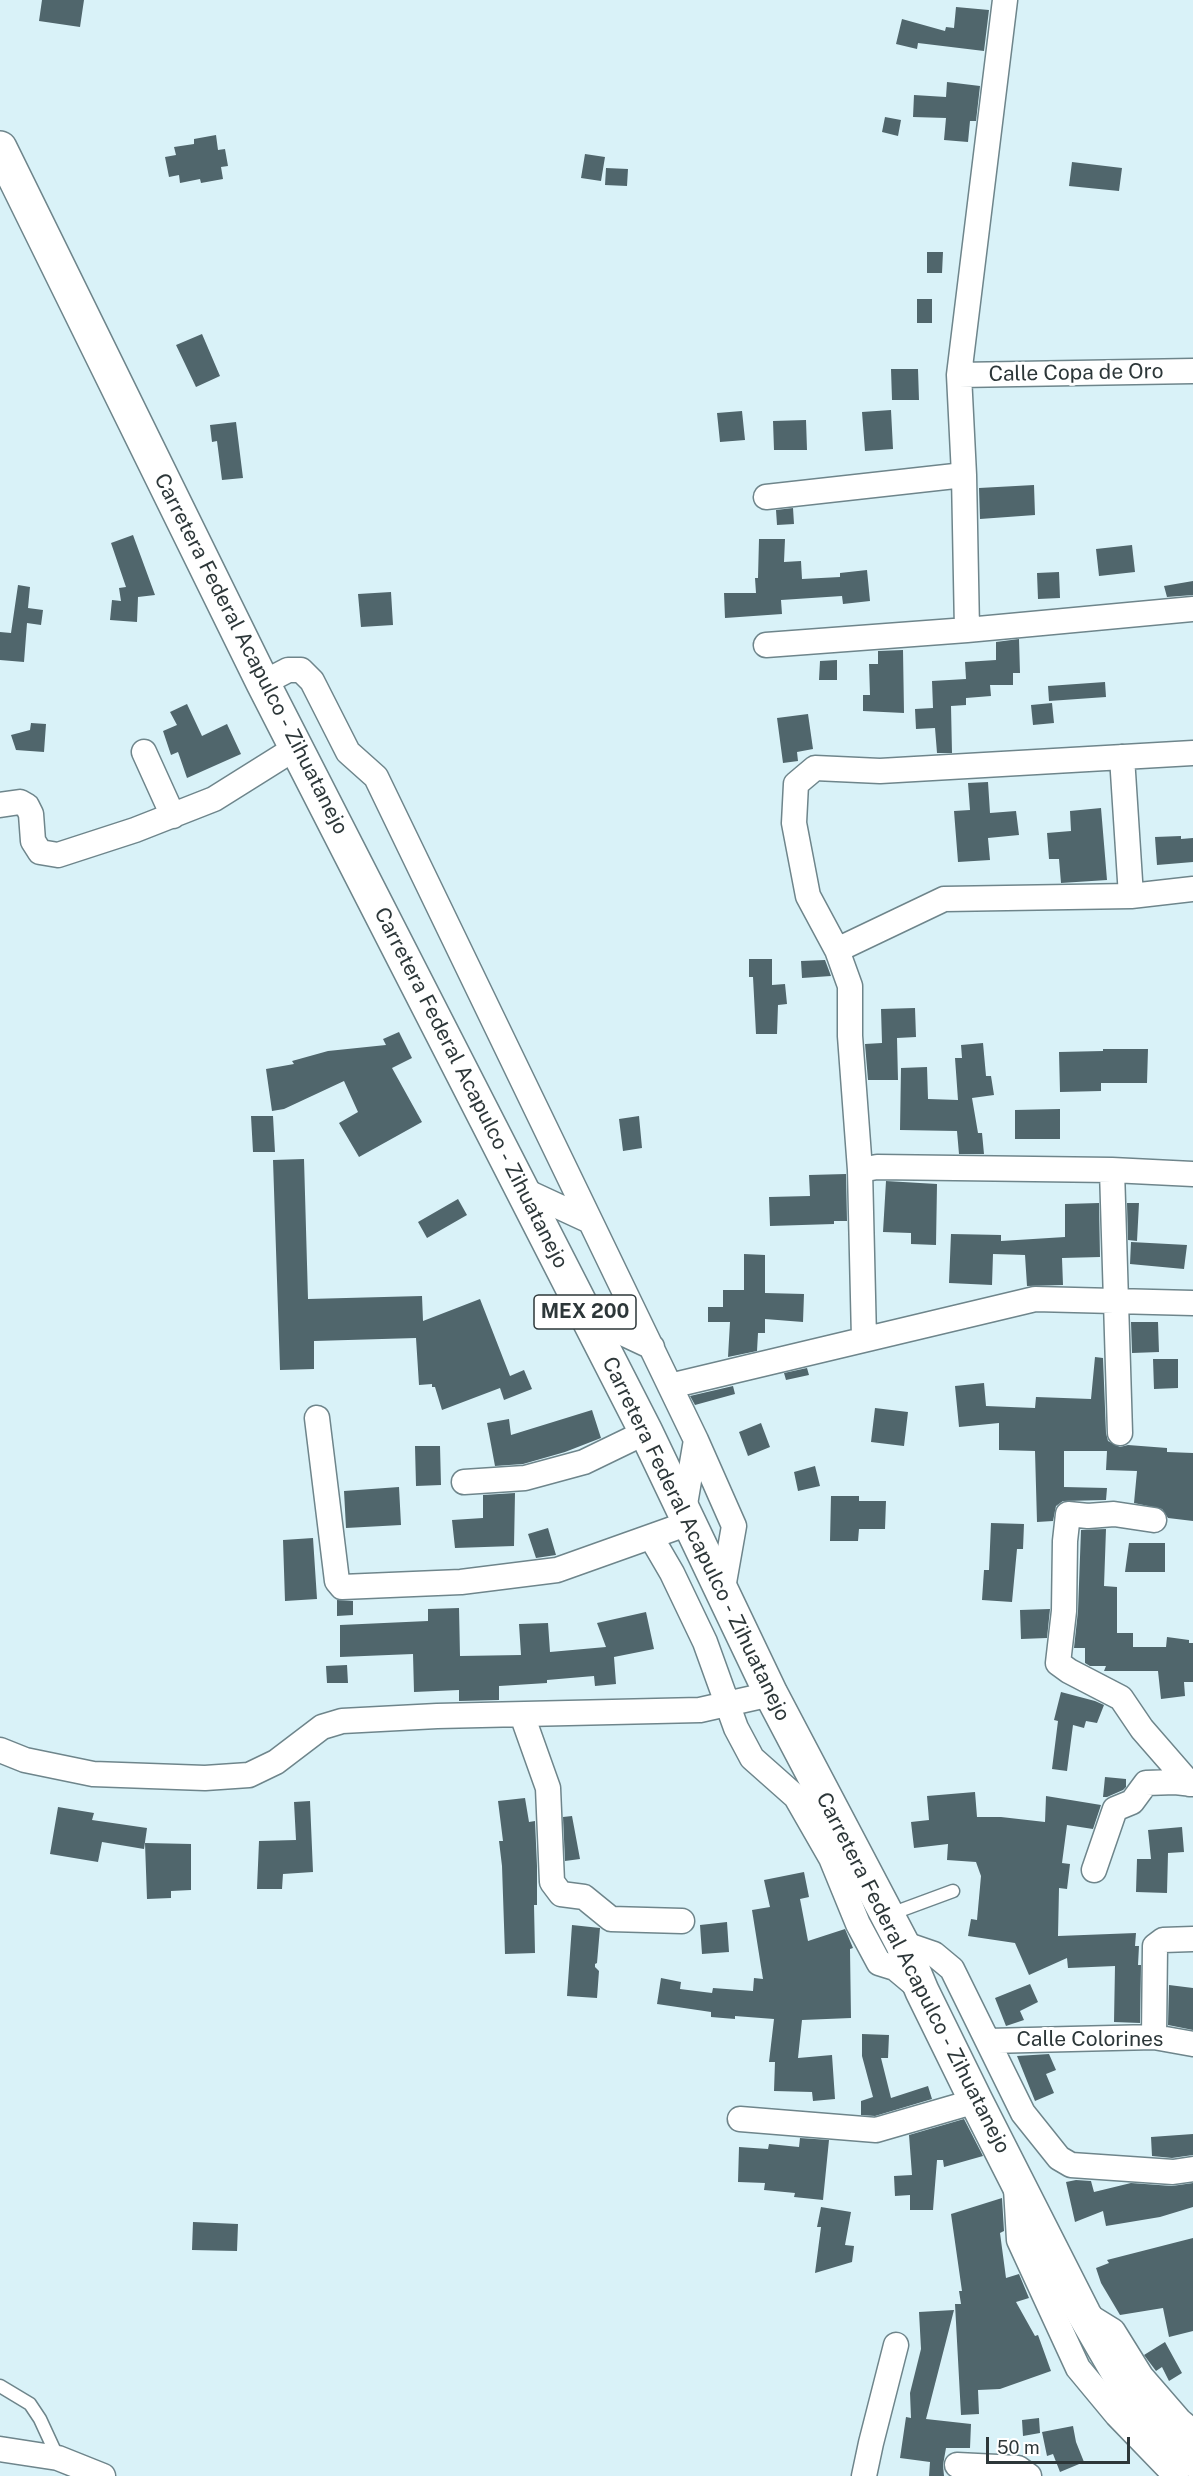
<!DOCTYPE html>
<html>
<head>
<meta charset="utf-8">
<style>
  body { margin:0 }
  #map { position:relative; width:1193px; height:2476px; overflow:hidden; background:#d9f2f8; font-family:"Public Sans",sans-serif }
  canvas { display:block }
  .scale { position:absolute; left:986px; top:2437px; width:144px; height:27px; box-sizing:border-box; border:3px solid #2d3739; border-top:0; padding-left:8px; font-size:18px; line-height:21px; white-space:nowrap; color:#2d3739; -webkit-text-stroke:4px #fff; paint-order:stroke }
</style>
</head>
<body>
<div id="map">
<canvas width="1193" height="2476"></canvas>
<div class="scale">50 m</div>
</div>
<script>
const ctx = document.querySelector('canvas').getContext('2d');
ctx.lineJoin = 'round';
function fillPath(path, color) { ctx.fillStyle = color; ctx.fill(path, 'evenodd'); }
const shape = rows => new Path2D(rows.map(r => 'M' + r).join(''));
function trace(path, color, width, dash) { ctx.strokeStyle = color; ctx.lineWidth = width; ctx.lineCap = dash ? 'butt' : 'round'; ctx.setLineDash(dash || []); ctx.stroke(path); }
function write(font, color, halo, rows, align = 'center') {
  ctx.font = font + ' "Public Sans",sans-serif'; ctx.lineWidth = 6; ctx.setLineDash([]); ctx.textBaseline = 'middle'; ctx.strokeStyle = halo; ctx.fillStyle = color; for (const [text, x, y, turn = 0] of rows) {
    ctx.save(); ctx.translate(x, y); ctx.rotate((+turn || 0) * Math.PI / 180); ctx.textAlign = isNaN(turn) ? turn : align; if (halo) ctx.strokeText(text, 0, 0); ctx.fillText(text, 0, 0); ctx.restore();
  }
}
const building = shape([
  [42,0,84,0,80,27,39,21],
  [956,7,989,10,984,51,918,43,917,49,896,44,902,19,945,31,946,27,954,28],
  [947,82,980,86,976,121,970,121,968,142,944,140,946,118,913,117,914,95,946,97],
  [885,117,901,120,898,136,882,132],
  [216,135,218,150,225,149,228,166,221,167,223,179,201,183,200,179,180,183,179,175,169,177,165,157,176,155,174,147,194,144,194,139],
  [585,154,605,157,601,181,581,178],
  [1072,162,1122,168,1119,191,1069,186],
  [606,168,628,169,627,186,605,185],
  [927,252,943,252,942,273,927,273],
  [917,299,932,299,932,323,917,323],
  [202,334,220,376,196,387,176,345],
  [891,369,918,369,919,400,892,400],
  [891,410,893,449,865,451,862,412],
  [742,411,745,440,720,442,717,413],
  [806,420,807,450,774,450,773,421],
  [236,422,243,478,222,480,217,441,212,442,210,425],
  [1034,485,1035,515,980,519,979,488],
  [793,508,794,524,777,525,776,510],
  [133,535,155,595,138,597,137,622,110,620,112,600,121,601,119,588,126,587,111,543],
  [759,539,785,539,784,562,801,561,802,579,840,577,840,573,867,570,870,601,843,604,842,596,781,600,782,614,725,618,724,593,756,593,755,578,758,578],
  [1132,545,1135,572,1099,576,1096,549],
  [1059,572,1060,598,1038,599,1037,573],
  [1193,581,1193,595,1167,597,1164,586],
  [18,585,30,587,28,608,43,610,41,625,27,623,24,662,0,660,0,632,11,633],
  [391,592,393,625,361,627,358,594],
  [1019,639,1020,673,1013,673,1013,685,990,685,991,696,966,698,966,705,951,706,952,753,937,753,935,728,916,729,915,709,933,708,932,681,966,679,965,662,996,660,996,642],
  [903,650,904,713,863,711,863,695,870,695,869,664,878,664,878,651],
  [837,660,837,680,819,680,820,661],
  [1105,682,1106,697,1049,701,1048,686],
  [1052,703,1054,723,1033,725,1031,705],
  [187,704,202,736,227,724,241,754,187,778,178,752,171,755,163,731,177,725,170,712],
  [808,714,813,749,797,752,798,761,783,763,777,718],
  [31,723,46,724,44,752,16,750,11,735,30,730],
  [988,782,990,813,1016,811,1019,835,988,838,990,860,958,862,954,811,970,810,968,783],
  [1101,808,1107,880,1061,883,1059,859,1049,859,1047,833,1071,831,1070,811],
  [1181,836,1181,839,1193,838,1193,862,1157,865,1155,837],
  [749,959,772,959,772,985,785,984,787,1004,778,1005,777,1034,756,1034,753,977,749,977],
  [825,960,831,976,802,978,801,961],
  [915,1008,916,1037,897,1038,898,1080,868,1080,865,1044,882,1043,881,1009],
  [399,1032,412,1058,392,1068,422,1122,359,1157,339,1123,358,1112,344,1081,284,1109,272,1111,266,1069,294,1064,292,1061,328,1051,386,1045,383,1039],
  [983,1043,986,1076,991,1076,994,1095,972,1098,978,1133,982,1133,984,1154,959,1154,957,1131,900,1130,901,1068,927,1067,928,1099,958,1100,955,1058,962,1058,961,1045],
  [1103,1049,1148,1049,1147,1083,1101,1083,1101,1091,1060,1092,1059,1052,1103,1051],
  [1060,1109,1060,1139,1015,1139,1015,1110],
  [251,1116,273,1116,275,1152,253,1152],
  [639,1116,642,1148,623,1151,619,1119],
  [304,1159,308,1299,422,1296,423,1321,480,1299,510,1376,524,1370,532,1389,504,1400,500,1388,442,1410,435,1387,432,1387,432,1384,419,1385,416,1338,314,1341,314,1369,280,1370,273,1160],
  [846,1174,847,1221,834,1221,834,1224,770,1226,769,1197,810,1196,809,1175],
  [886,1181,937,1184,936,1245,911,1244,911,1233,883,1232],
  [458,1199,467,1215,427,1238,418,1222],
  [1099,1203,1100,1257,1062,1258,1063,1285,1027,1286,1025,1255,993,1254,992,1285,949,1283,951,1234,1001,1235,1001,1241,1065,1237,1065,1204],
  [1127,1203,1139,1203,1137,1241,1128,1240],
  [1131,1242,1187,1245,1184,1269,1130,1264],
  [744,1254,765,1255,765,1293,804,1294,803,1322,765,1319,765,1333,758,1333,757,1351,728,1357,730,1322,708,1322,708,1307,723,1307,723,1290,744,1290],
  [1131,1322,1158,1322,1159,1352,1132,1353],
  [1095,1357,1103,1358,1106,1433,1108,1441,1120,1447,1128,1445,1167,1448,1167,1452,1193,1453,1193,1521,1168,1518,1162,1509,1134,1503,1137,1471,1106,1470,1107,1451,1064,1451,1064,1487,1107,1488,1106,1500,1063,1501,1056,1506,1053,1521,1037,1522,1035,1451,999,1450,999,1423,959,1427,955,1386,984,1383,986,1406,1035,1408,1036,1397,1091,1399],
  [1153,1359,1178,1359,1178,1388,1154,1389],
  [807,1368,809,1375,786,1380,784,1373],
  [733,1386,735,1394,695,1405,690,1396],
  [875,1408,908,1412,904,1446,871,1442],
  [592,1410,601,1438,565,1452,523,1464,495,1466,487,1423,509,1419,511,1435],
  [761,1423,770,1447,748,1456,739,1432],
  [415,1446,440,1446,441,1485,416,1486],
  [815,1466,820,1486,798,1491,794,1472],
  [399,1487,401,1525,346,1528,344,1491],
  [515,1493,514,1546,455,1548,452,1520,483,1518,483,1495],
  [831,1496,859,1496,859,1501,886,1501,885,1529,859,1529,858,1541,830,1541],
  [991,1523,1024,1524,1023,1549,1017,1549,1012,1602,982,1600,984,1570,989,1570],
  [548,1528,556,1555,536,1558,528,1534],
  [1106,1529,1104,1586,1117,1587,1117,1633,1133,1633,1133,1647,1166,1647,1167,1637,1189,1640,1189,1643,1193,1643,1193,1682,1184,1682,1185,1696,1161,1699,1158,1671,1104,1671,1106,1666,1090,1666,1085,1663,1085,1648,1074,1648,1078,1611,1081,1530],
  [313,1538,317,1599,285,1601,283,1540],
  [1129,1543,1165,1543,1165,1572,1125,1572],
  [337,1600,353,1601,353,1615,337,1616],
  [459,1608,460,1656,521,1655,519,1624,548,1623,550,1652,606,1647,597,1623,646,1612,654,1649,614,1657,616,1684,595,1686,594,1676,547,1680,547,1683,499,1686,499,1700,459,1701,459,1690,414,1692,413,1654,340,1657,340,1625,428,1621,428,1609],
  [1050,1609,1047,1638,1021,1639,1020,1610],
  [347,1665,348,1683,327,1683,326,1666],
  [1061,1692,1095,1701,1104,1705,1097,1723,1086,1721,1084,1728,1073,1725,1067,1771,1052,1769,1058,1721,1054,1720],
  [1105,1777,1126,1779,1126,1787,1123,1790,1107,1797,1103,1797],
  [975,1792,977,1817,1001,1817,1045,1822,1046,1796,1101,1805,1093,1829,1067,1825,1062,1863,1070,1864,1067,1889,1059,1888,1058,1936,1136,1933,1135,1946,1139,1946,1138,1965,1141,1965,1140,2023,1114,2022,1115,1966,1068,1968,1067,1958,1029,1975,1015,1943,968,1936,971,1919,977,1920,981,1876,976,1862,947,1860,948,1844,914,1848,911,1822,929,1820,927,1796],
  [525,1798,529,1822,535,1821,537,1866,537,1905,534,1905,535,1953,505,1954,502,1866,499,1841,503,1841,498,1801],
  [310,1801,313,1872,283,1874,282,1889,257,1889,259,1841,296,1840,294,1802],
  [58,1807,94,1813,92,1820,147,1828,144,1849,102,1842,98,1862,50,1854],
  [572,1816,580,1859,565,1861,563,1817],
  [1182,1827,1184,1852,1168,1853,1167,1893,1136,1892,1137,1859,1151,1859,1148,1830],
  [145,1843,191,1844,191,1890,171,1891,171,1898,147,1899],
  [804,1872,809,1897,800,1899,808,1941,845,1929,853,1948,850,1949,851,2018,802,2020,798,2058,832,2055,835,2099,813,2101,812,2092,774,2091,775,2062,769,2062,774,2019,735,2016,735,2019,711,2017,711,2012,657,2004,661,1978,681,1982,680,1989,712,1993,713,1988,753,1991,754,1978,763,1979,752,1910,770,1907,764,1880],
  [727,1922,729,1952,702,1954,700,1925],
  [572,1925,600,1928,597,1963,595,1964,595,1967,599,1971,597,1998,567,1996],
  [1030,1984,1038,2002,1020,2011,1024,2020,1006,2026,995,1998],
  [1169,1985,1193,1988,1193,2030,1168,2025],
  [862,2034,889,2035,888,2058,881,2058,891,2098,928,2086,932,2099,875,2116,861,2115,861,2101,873,2097,862,2056],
  [1049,2054,1056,2070,1046,2074,1054,2093,1035,2101,1017,2056],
  [964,2119,983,2156,944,2167,943,2160,937,2160,933,2210,910,2210,910,2195,895,2196,894,2176,912,2175,909,2135],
  [1193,2134,1193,2155,1172,2158,1152,2156,1151,2137],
  [800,2138,829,2140,823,2200,794,2197,795,2193,764,2190,765,2183,738,2182,739,2147,768,2149,769,2144,799,2147],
  [1076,2180,1091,2181,1094,2192,1131,2183,1172,2186,1193,2183,1193,2207,1160,2217,1106,2226,1103,2211,1075,2222,1066,2182],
  [1002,2198,1004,2231,1000,2233,1006,2278,1019,2274,1029,2298,1016,2302,1035,2336,1038,2335,1051,2371,1000,2389,978,2390,979,2414,961,2415,955,2304,961,2304,959,2291,962,2291,951,2214],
  [821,2207,851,2212,845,2245,854,2246,852,2262,815,2273,821,2227,817,2227],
  [193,2222,238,2224,237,2251,192,2250],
  [1193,2238,1193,2331,1169,2337,1163,2308,1120,2315,1101,2283,1096,2268,1109,2263,1107,2260],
  [954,2310,926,2419,971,2424,970,2448,946,2448,943,2465,944,2476,929,2476,930,2462,900,2458,906,2417,911,2418,910,2393,921,2349,919,2312],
  [1165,2342,1182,2373,1169,2381,1162,2367,1156,2371,1144,2355],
  [1039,2418,1040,2433,1023,2436,1022,2420],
  [1073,2426,1076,2442,1084,2462,1060,2472,1053,2454,1047,2456,1042,2432]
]);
const service = shape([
  [888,1915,953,1891],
  [0,2386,30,2404,40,2419,58,2458]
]);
const minor = shape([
  [959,375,1193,371],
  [766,497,964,475],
  [967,630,964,475,959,375,1005,0],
  [766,645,967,630,1193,609],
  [263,683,288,670,301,670,312,681,348,752,376,777,696,1440,684,1510],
  [144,752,173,816],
  [1122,757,1131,896],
  [0,805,20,802,27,806,31,814,33,841,40,852,58,855,135,830,214,799,297,747],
  [837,950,944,899,1131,896,1193,889],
  [860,1170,877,1167,1112,1170,1193,1174],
  [1112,1170,1120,1433],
  [523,1190,590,1221],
  [588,1317,652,1347],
  [864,1339,860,1170,850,1036,850,986,837,950,808,896,794,823,796,784,815,768,880,771,1193,753],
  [670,1386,1035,1299,1193,1303],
  [317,1418,337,1581,342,1587,461,1582,557,1570,689,1523],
  [696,1440,734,1526,722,1594],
  [464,1482,525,1478,584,1462,646,1432],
  [1154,1520,1114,1514,1088,1516,1068,1514,1065,1541,1064,1611,1058,1663,1069,1671,1121,1698,1142,1729,1190,1784],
  [651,1537,672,1573,705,1642,736,1728,752,1758,796,1797,831,1858,858,1924,879,1963,895,1968,920,1989],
  [522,1715,548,1788,552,1882,561,1894,584,1897,611,1919,682,1921],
  [0,1750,25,1760,93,1774,205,1778,249,1775,276,1762,322,1727,342,1721,437,1716,700,1710,771,1694],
  [1094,1870,1115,1809,1132,1802,1146,1783,1175,1782,1193,1784],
  [902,1943,934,1954,952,1969,1023,2113,1059,2158,1071,2165,1173,2172,1193,2169],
  [1154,2037,1155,1946,1163,1940,1193,1939],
  [988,2041,1154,2037,1193,2044],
  [740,2119,876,2130,976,2101],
  [1016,2188,1019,2240,1078,2368,1117,2415,1176,2476],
  [1092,2318,1113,2331,1141,2376,1180,2421,1193,2432],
  [0,2449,58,2458,103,2476],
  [957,2465,1018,2468,1029,2476],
  [864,2476,871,2443,896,2345]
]);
const primary = shape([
  [0,148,263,683,646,1432,771,1694,902,1943,922,1991,976,2101,1084,2314,1135,2402,1165,2439,1193,2460]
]);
const shields = [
  [585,1312,102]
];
const shieldNames = [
  ["MEX 200",585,1312]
];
const streetNames = [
  ["Calle Copa de Oro",1076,373,-1],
  ["Carretera Federal Acapulco - Zihuatanejo",251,654,63],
  ["Carretera Federal Acapulco - Zihuatanejo",471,1088,63],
  ["Carretera Federal Acapulco - Zihuatanejo",696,1539,64],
  ["Carretera Federal Acapulco - Zihuatanejo",913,1973,63],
  ["Calle Colorines",1090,2040]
];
fillPath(building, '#50666c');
trace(service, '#6e858b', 15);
trace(minor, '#6e858b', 27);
trace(primary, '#6e858b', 36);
trace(service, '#fff', 12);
trace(minor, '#fff', 24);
trace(primary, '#fff', 33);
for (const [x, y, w] of shields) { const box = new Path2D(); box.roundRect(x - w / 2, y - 17, w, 34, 4.5); ctx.fillStyle = '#fff'; ctx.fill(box); trace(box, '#2d3739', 1.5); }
write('bold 20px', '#2d3739', null, shieldNames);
write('21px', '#2d3739', '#fff', streetNames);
</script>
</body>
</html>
